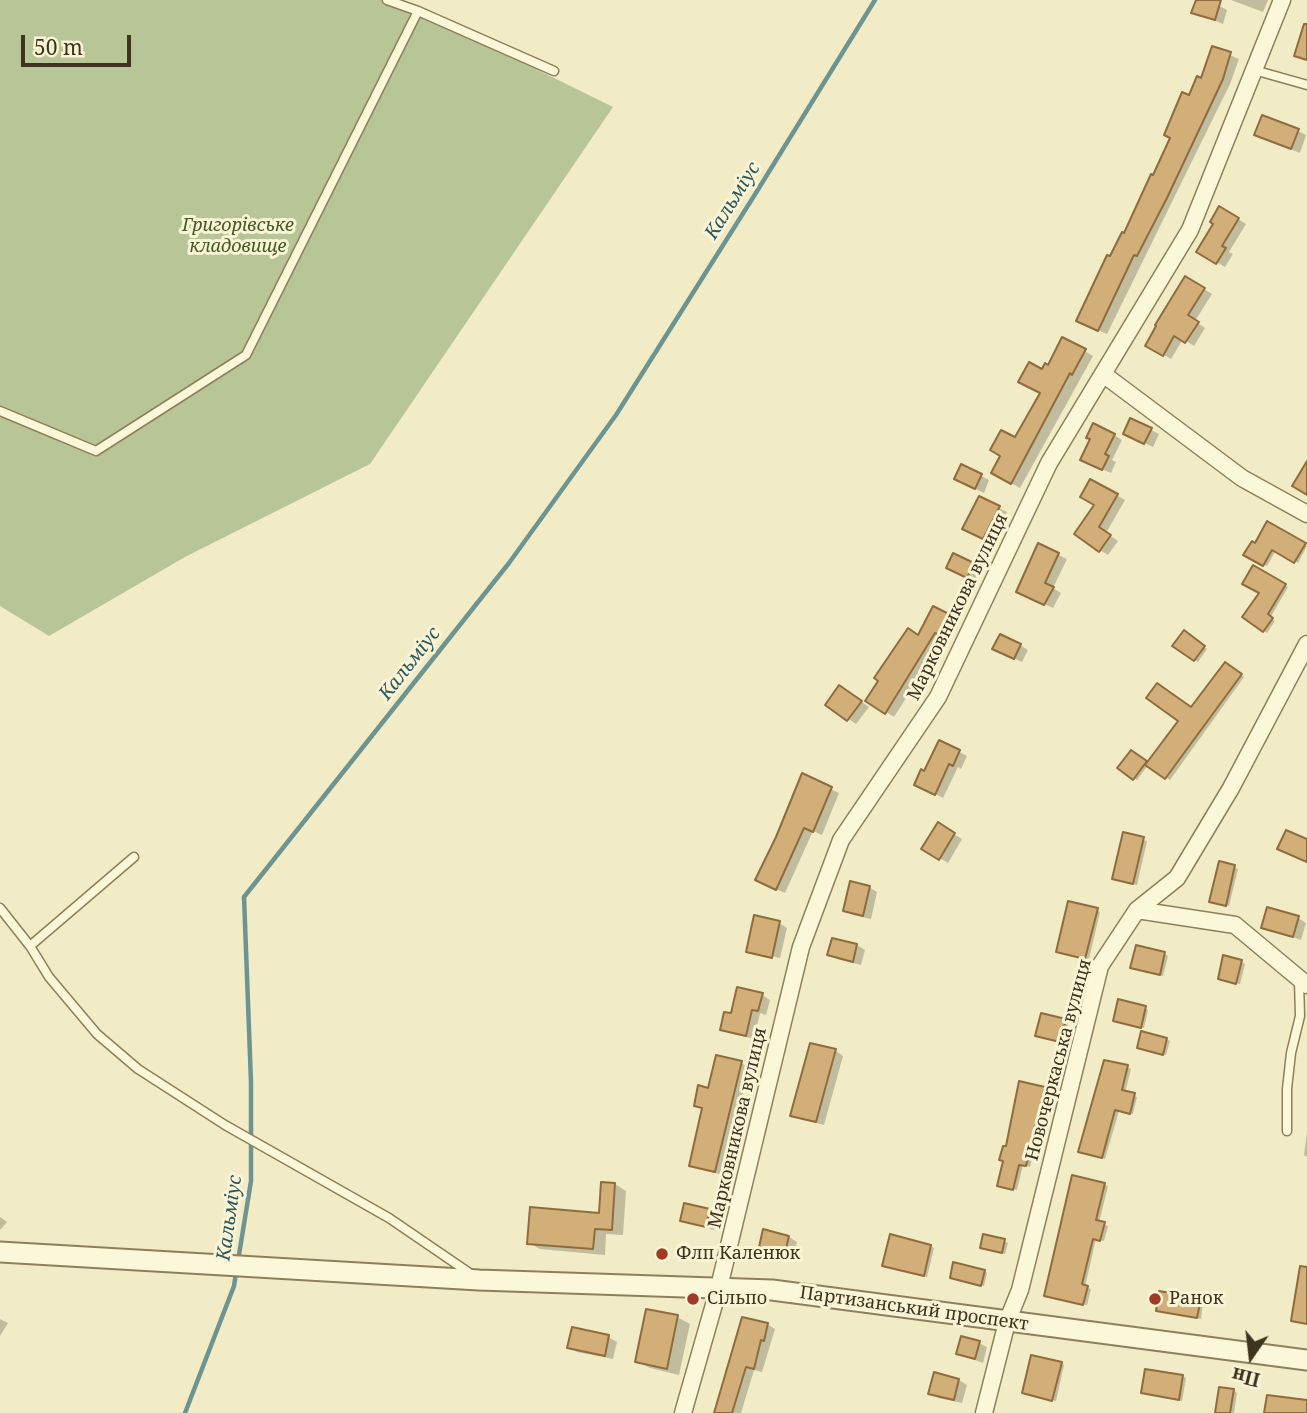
<!DOCTYPE html>
<html>
<head>
<meta charset="utf-8">
<style>
  body { margin:0 }
  #map { position:relative; width:1307px; height:1413px; overflow:hidden; background:#f1ecc5; font-family:"Noto Serif",serif }
  canvas { display:block }
  .north { position:absolute; left:1216px; top:1322px; width:70px; height:70px; -webkit-text-stroke:5px #f8f4d5; paint-order:stroke; rotate:194deg; font-size:19px; font-weight:700; line-height:28px; text-align:center; color:#3d331e }
  .north::after { content:''; display:block; margin:auto; width:24px; height:32px; background:#3d331e; clip-path:polygon(50% 0,100% 100%,50% 72%,0 100%) }
  .scale { position:absolute; left:21px; top:35px; width:110px; height:32px; box-sizing:border-box; border:4px solid #3d331e; border-top:0; padding-left:9px; font-size:21px; line-height:24px; white-space:nowrap; color:#3d331e; -webkit-text-stroke:5px #f8f4d5; paint-order:stroke }
</style>
</head>
<body>
<div id="map">
<canvas width="1307" height="1413"></canvas>
<div class="north">Пн</div>
<div class="scale">50 m</div>
</div>
<script>
const ctx = document.querySelector('canvas').getContext('2d');
ctx.lineJoin = 'round';
function fillPath(path, color) { ctx.fillStyle = color; ctx.fill(path, 'evenodd'); }
const shape = rows => new Path2D(rows.map(r => 'M' + r).join(''));
function trace(path, color, width, dash) { ctx.strokeStyle = color; ctx.lineWidth = width; ctx.lineCap = dash ? 'butt' : 'round'; ctx.setLineDash(dash || []); ctx.stroke(path); }
function write(font, color, halo, rows, align = 'center') {
  ctx.font = font + ' "Noto Serif",serif'; ctx.lineWidth = 6; ctx.setLineDash([]); ctx.textBaseline = 'middle'; ctx.strokeStyle = halo; ctx.fillStyle = color; for (const [text, x, y, turn = 0] of rows) {
    ctx.save(); ctx.translate(x, y); ctx.rotate((+turn || 0) * Math.PI / 180); ctx.textAlign = isNaN(turn) ? turn : align; if (halo) ctx.strokeText(text, 0, 0); ctx.fillText(text, 0, 0); ctx.restore();
  }
}
const cemetery = shape([
  [0,0,387,0,418,11,613,107,370,464,185,557,49,636,0,606]
]);
const shadow = shape([
  [1197,0,1219,6,1227,10,1223,24,1194,12],
  [1231,0,1268,0,1263,12],
  [1213,48,1239,59,1230,84,1107,334,1087,325,1111,259,1154,177,1189,97,1202,81],
  [1298,131,1306,135,1300,153,1264,139],
  [1220,208,1246,224,1229,252,1233,254,1225,267,1199,252,1216,224],
  [1186,278,1212,294,1195,321,1205,328,1194,346,1183,339,1171,359,1147,345],
  [1063,339,1093,356,1020,488,993,473,1016,440,1042,392,1043,371,1048,367],
  [1151,430,1159,434,1153,447,1133,437],
  [1114,435,1122,440,1112,460,1116,462,1111,473,1090,464,1092,439],
  [962,466,989,480,984,493,964,483],
  [1091,481,1125,500,1106,533,1118,541,1108,555,1100,550,1097,504],
  [999,508,1007,512,992,542,973,533],
  [1268,524,1307,546,1298,563,1276,550,1267,566,1246,554,1256,545],
  [1039,546,1067,559,1053,588,1061,593,1053,608,1026,596],
  [973,564,981,569,975,581,956,572],
  [1254,567,1288,587,1270,618,1275,621,1267,633,1244,616,1261,593],
  [934,608,956,620,894,717,868,701,918,636],
  [1187,634,1207,649,1198,662,1175,645],
  [1020,645,1028,650,1022,662,1003,653],
  [1225,664,1244,677,1170,780,1148,765,1137,780,1120,768,1132,752,1148,764],
  [848,692,869,707,856,724,827,704],
  [940,742,967,756,961,769,958,767,943,798,924,788,925,773],
  [803,776,839,793,822,835,813,831,785,893,765,884],
  [938,825,962,839,948,863,924,849],
  [1124,835,1147,841,1137,885,1117,880],
  [1220,863,1238,869,1229,906,1214,903],
  [869,887,877,892,871,919,853,915,845,910],
  [1097,910,1100,912,1089,959,1061,953],
  [1298,918,1306,923,1301,940,1263,927],
  [779,923,787,928,780,958,754,952,754,955,748,951],
  [833,940,857,945,865,950,861,965,837,959,829,955],
  [1165,954,1168,956,1163,976,1132,967],
  [1241,962,1245,964,1240,984,1223,980],
  [762,995,770,1000,766,1015,760,1013,754,1039,730,1033,722,1029,732,1015],
  [1145,1008,1148,1010,1144,1028,1118,1022],
  [1065,1021,1068,1023,1064,1042,1041,1037],
  [1166,1039,1170,1041,1166,1055,1139,1047],
  [812,1045,836,1051,843,1056,824,1125,800,1119,792,1115],
  [741,1063,749,1067,723,1175,699,1169,691,1165,703,1110,696,1105,709,1090],
  [1127,1067,1131,1069,1125,1093,1137,1097,1133,1114,1119,1111,1105,1159,1083,1153,1080,1152],
  [1044,1088,1048,1090,1030,1167,1023,1165,1017,1190,1002,1187,1007,1148],
  [1307,1132,1307,1157,1304,1155],
  [1074,1177,1108,1186,1099,1223,1108,1226,1104,1241,1096,1239,1085,1287,1091,1289,1087,1305,1049,1297],
  [615,1184,626,1191,623,1235,606,1234,605,1255,540,1249,529,1243,601,1215],
  [710,1211,718,1215,714,1230,690,1224,682,1220],
  [0,1217,7,1222,0,1230],
  [789,1237,797,1242,793,1257,769,1251,761,1246],
  [1004,1241,1008,1243,1005,1254,985,1249],
  [931,1246,934,1248,927,1277,884,1265],
  [984,1271,987,1273,984,1286,952,1277],
  [1200,1300,1203,1302,1201,1319,1158,1311],
  [677,1317,690,1324,679,1375,650,1368,637,1361],
  [0,1319,8,1323,0,1336],
  [767,1324,775,1329,762,1372,754,1370,741,1413,714,1413,723,1382],
  [608,1337,617,1342,613,1359,577,1352,569,1347],
  [979,1343,987,1347,983,1363,958,1354],
  [1061,1363,1064,1365,1056,1401,1024,1393],
  [1182,1376,1186,1378,1182,1401,1143,1392],
  [959,1380,967,1385,962,1403,938,1398,930,1393],
  [1234,1391,1237,1393,1234,1413,1218,1413]
]);
const stream = shape([
  [238,1261,251,1181,251,1082,244,897,509,563,616,415,754,196,875,0],
  [185,1413,234,1286,236,1273]
]);
const building = shape([
  [1196,0,1221,0,1215,20,1191,13,1196,0],
  [1304,24,1307,24,1307,60,1294,56,1304,24],
  [1212,46,1231,52,1223,79,1167,198,1137,256,1134,255,1098,331,1076,321,1107,255,1110,256,1122,232,1124,233,1151,174,1153,175,1170,138,1164,135,1182,92,1189,95,1197,76,1201,78,1212,46],
  [1262,115,1299,129,1291,149,1254,135,1262,115],
  [1219,206,1239,218,1222,246,1226,248,1216,264,1196,252,1213,224,1210,222,1219,206],
  [1185,276,1205,288,1188,315,1199,322,1185,343,1174,336,1163,356,1145,346,1156,326,1155,325,1185,276],
  [1062,337,1086,349,1072,375,1070,373,1011,484,991,473,1000,456,990,450,1001,430,1015,437,1040,393,1018,382,1029,362,1042,369,1045,363,1048,365,1062,337],
  [1130,418,1152,428,1144,444,1123,434,1130,418],
  [1093,423,1115,434,1105,454,1109,456,1102,470,1080,460,1090,439,1086,438,1093,423],
  [1307,461,1307,495,1292,486,1307,461],
  [961,464,982,474,975,489,954,479,961,464],
  [1090,479,1118,494,1099,527,1111,535,1099,552,1074,534,1094,505,1080,497,1090,479],
  [979,496,1000,506,983,539,962,529,979,496],
  [1267,521,1306,543,1294,563,1272,550,1263,566,1243,555,1252,541,1255,543,1267,521],
  [1038,543,1059,553,1045,583,1054,587,1044,605,1016,592,1038,543],
  [953,553,974,563,967,578,946,568,953,553],
  [1253,565,1286,584,1268,614,1273,618,1263,632,1242,617,1259,593,1242,584,1253,565],
  [933,606,949,614,938,634,935,633,885,714,865,701,878,681,874,678,908,628,918,635,933,606],
  [1184,630,1205,646,1194,661,1172,646,1184,630],
  [1000,634,1021,644,1014,659,992,649,1000,634],
  [1225,662,1242,674,1165,779,1145,765,1178,721,1146,698,1157,683,1191,707,1225,662],
  [839,685,862,701,847,721,825,705,839,685],
  [939,740,960,750,953,766,949,764,935,795,914,785,921,769,924,771,939,740],
  [1131,750,1147,761,1133,780,1117,768,1131,750],
  [802,773,832,787,813,832,804,828,776,890,755,880,776,837,802,773],
  [938,822,955,833,939,860,921,849,938,822],
  [1286,830,1307,839,1307,862,1277,849,1286,830],
  [1123,832,1144,837,1133,884,1112,879,1123,832],
  [1219,861,1235,865,1226,906,1209,902,1219,861],
  [850,881,870,886,863,916,843,911,850,881],
  [1068,901,1098,908,1085,959,1056,952,1068,901],
  [1267,907,1299,916,1293,937,1261,928,1267,907],
  [754,915,780,921,772,958,746,952,754,915],
  [832,938,857,944,853,962,827,955,832,938],
  [1136,945,1165,952,1160,975,1130,968,1136,945],
  [1223,955,1242,960,1236,984,1218,979,1223,955],
  [737,987,763,993,758,1011,752,1010,746,1036,720,1030,724,1012,731,1013,737,987],
  [1118,999,1146,1006,1141,1028,1113,1021,1118,999],
  [1041,1013,1066,1019,1060,1042,1035,1036,1041,1013],
  [1141,1031,1167,1038,1163,1055,1137,1048,1141,1031],
  [810,1043,836,1049,816,1122,790,1116,810,1043],
  [716,1055,742,1061,715,1172,689,1166,702,1108,694,1106,698,1085,708,1088,716,1055],
  [1104,1060,1128,1065,1122,1090,1135,1093,1130,1114,1115,1110,1102,1158,1078,1152,1104,1060],
  [1019,1081,1045,1087,1026,1166,1019,1165,1013,1190,997,1186,1003,1161,999,1160,1003,1146,1006,1146,1019,1081],
  [1072,1175,1105,1183,1096,1220,1105,1222,1100,1241,1093,1239,1082,1284,1088,1286,1083,1305,1044,1296,1072,1175],
  [601,1182,615,1183,612,1230,595,1229,593,1249,527,1244,530,1207,599,1213,601,1182],
  [684,1203,710,1209,706,1227,680,1221,684,1203],
  [763,1229,789,1236,785,1253,759,1247,763,1229],
  [890,1234,931,1245,924,1276,882,1266,890,1234],
  [983,1234,1005,1239,1002,1253,980,1248,983,1234],
  [953,1262,985,1270,981,1286,950,1278,953,1262],
  [1300,1266,1307,1267,1307,1324,1291,1321,1300,1266],
  [1159,1291,1201,1298,1197,1318,1156,1311,1159,1291],
  [646,1309,678,1315,667,1369,635,1362,646,1309],
  [742,1317,768,1323,764,1341,761,1340,754,1369,746,1367,732,1413,714,1413,742,1317],
  [572,1327,609,1335,605,1356,567,1348,572,1327],
  [961,1336,980,1341,975,1359,956,1354,961,1336],
  [1031,1355,1062,1362,1052,1401,1022,1393,1031,1355],
  [1145,1369,1183,1375,1179,1400,1141,1393,1145,1369],
  [934,1372,959,1379,954,1400,928,1394,934,1372],
  [1219,1387,1234,1389,1230,1413,1215,1413,1219,1387],
  [1267,1395,1307,1400,1307,1413,1264,1413,1267,1395]
]);
const service = shape([
  [387,0,418,11,554,71],
  [1254,70,1307,85],
  [0,411,96,451,246,355,418,11],
  [0,908,30,946,49,977,97,1034,138,1069,225,1125,389,1218,471,1274],
  [30,946,134,857],
  [1287,1131,1287,1089,1291,1053,1300,1016,1299,981]
]);
const minor = shape([
  [1103,374,1242,478,1307,514],
  [1137,910,1235,925,1307,985],
  [683,1413,719,1287,801,947,841,840,938,697,1049,463,1190,230,1282,0],
  [984,1413,1007,1322,1020,1290,1100,966,1137,910,1177,878,1231,788,1307,644]
]);
const tertiary = shape([
  [0,1252,479,1280,772,1290,1307,1360]
]);
const markers = [
  [662,1254,7,"#a13b25"],
  [693,1299,7,"#a13b25"],
  [1155,1299,7,"#a13b25"]
];
const parkNames = [
  ["Григорівське",238,226],
  ["кладовище",238,247]
];
const streetNames = [
  ["Марковникова вулиця",958,607,-64],
  ["Новочеркаська вулиця",1059,1060,-75],
  ["Марковникова вулиця",738,1128,-77],
  ["Партизанський проспект",914,1309,8]
];
const poiNames = [
  ["Флп Каленюк",676,1254],
  ["Сільпо",707,1299],
  ["Ранок",1169,1299]
];
const waterNames = [
  ["Кальміус",733,201,-58],
  ["Кальміус",410,664,-52],
  ["Кальміус",230,1218,-82]
];
fillPath(cemetery, '#b7c597');
fillPath(shadow, '#0003');
trace(stream, '#6d9491', 4.5);
fillPath(building, '#d2ae79');
trace(building, '#8f6c3e', 2);
trace(service, '#8e7f5a', 11);
trace(minor, '#8e7f5a', 19);
trace(tertiary, '#8e7f5a', 23);
trace(service, '#fbf7d9', 8);
trace(minor, '#fbf7d9', 16);
trace(tertiary, '#fbf7d9', 19);
for (const [x, y, r, color] of markers) { const dot = new Path2D(); dot.arc(x, y, r, 0, 2 * Math.PI); ctx.fillStyle = color; ctx.fill(dot); trace(dot, '#f8f4d5', 2.5); }
write('italic 18px', '#435b24', '#f8f4d5', parkNames);
write('18px', '#3d331e', '#f8f4d5', streetNames);
write('18px', '#3d331e', '#f8f4d5', poiNames, 'left');
write('italic 19px', '#2d585d', '#f8f4d5', waterNames);
</script>
</body>
</html>
